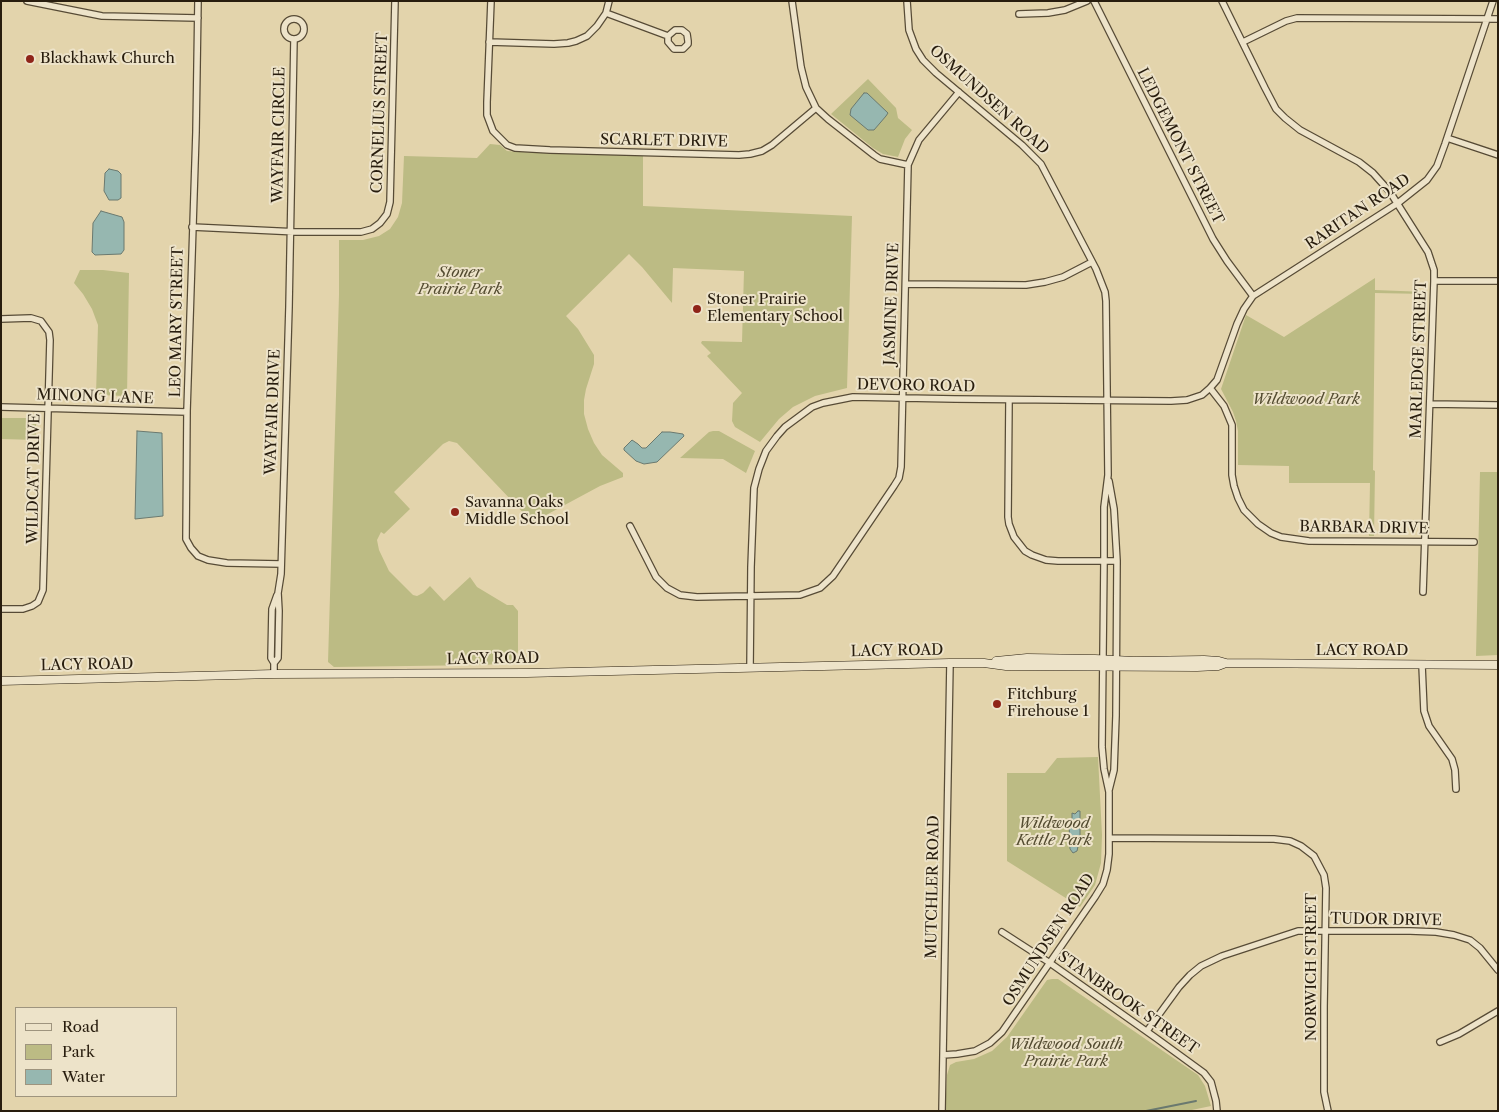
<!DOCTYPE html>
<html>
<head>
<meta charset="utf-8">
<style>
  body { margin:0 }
  #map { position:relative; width:1499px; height:1112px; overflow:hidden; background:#e3d4ac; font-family:"Libre Caslon Text",serif }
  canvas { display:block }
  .frame { position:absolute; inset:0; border:2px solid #281d0e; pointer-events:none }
  .legend { position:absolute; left:15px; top:1007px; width:162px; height:90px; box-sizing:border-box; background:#ede3c9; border:1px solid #9e947e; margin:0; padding:6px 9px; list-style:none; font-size:15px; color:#281d0e }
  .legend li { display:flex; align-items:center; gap:10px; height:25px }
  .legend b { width:25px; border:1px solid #9e947e }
</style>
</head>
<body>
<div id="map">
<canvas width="1499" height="1112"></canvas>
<div class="frame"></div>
<ul class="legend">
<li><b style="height:6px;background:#ede3c9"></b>Road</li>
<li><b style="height:14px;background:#bcbb84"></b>Park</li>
<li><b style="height:14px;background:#96b7b0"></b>Water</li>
</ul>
</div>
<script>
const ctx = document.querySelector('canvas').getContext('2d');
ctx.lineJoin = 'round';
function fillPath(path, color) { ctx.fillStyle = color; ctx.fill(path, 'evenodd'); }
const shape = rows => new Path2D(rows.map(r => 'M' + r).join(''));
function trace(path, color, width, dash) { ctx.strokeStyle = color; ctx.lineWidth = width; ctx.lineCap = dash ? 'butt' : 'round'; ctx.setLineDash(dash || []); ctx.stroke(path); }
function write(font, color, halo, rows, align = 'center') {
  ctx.font = font + ' "Libre Caslon Text",serif'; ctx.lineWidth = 4; ctx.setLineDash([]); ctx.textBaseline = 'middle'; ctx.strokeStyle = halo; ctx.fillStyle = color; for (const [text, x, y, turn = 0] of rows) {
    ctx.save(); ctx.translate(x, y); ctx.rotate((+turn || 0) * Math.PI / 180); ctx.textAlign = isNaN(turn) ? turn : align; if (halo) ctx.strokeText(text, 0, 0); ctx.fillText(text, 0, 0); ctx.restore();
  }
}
const green = shape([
  [868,79,896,108,898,118,912,130,905,139,898,157,883,154,873,148,831,114],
  [490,144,500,145,507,151,520,152,552,153,643,152,643,206,852,216,847,388,815,396,793,407,779,419,760,442,735,427,732,421,733,403,742,393,707,356,711,353,701,343,702,341,742,342,744,271,673,268,672,303,642,267,629,254,566,316,578,329,594,355,594,364,586,389,584,400,584,414,588,429,594,443,602,455,623,473,623,477,600,486,535,521,531,521,457,443,449,441,443,444,394,492,410,509,384,534,381,532,377,540,379,550,389,571,413,595,417,596,423,593,430,586,444,601,470,577,477,587,507,605,513,605,518,611,518,652,514,659,509,663,483,665,334,667,328,662,339,295,339,240,363,240,379,236,390,229,398,217,402,203,404,156,477,158],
  [80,270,103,270,129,273,127,396,96,395,98,325,92,309,83,294,74,283],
  [1375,278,1375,290,1426,292,1426,294,1375,293,1373,470,1375,471,1374,536,1369,536,1370,483,1289,483,1289,466,1238,465,1238,431,1236,421,1233,412,1221,389,1246,315,1284,337],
  [1,418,36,418,36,440,1,439],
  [713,431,719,431,755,451,746,473,723,459,680,458,709,432],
  [1480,472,1498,472,1498,655,1476,656],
  [1098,757,1102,835,1101,863,1095,885,1080,907,1007,861,1007,773,1045,773,1057,758],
  [1052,979,1058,979,1198,1075,1205,1086,1211,1106,1187,1111,945,1111,947,1075,950,1065,956,1062,974,1059,992,1051,1007,1037,1047,980]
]);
const water = shape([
  [864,93,867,93,888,113,886,116,874,130,868,130,850,115,851,109,864,93],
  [109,169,118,171,121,174,121,198,118,200,109,200,104,191,105,173,109,169],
  [101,211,122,217,124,222,124,250,121,254,95,255,92,252,93,223,101,211],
  [137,431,162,433,163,516,135,519,137,431],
  [662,432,670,432,683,434,684,436,657,462,644,464,636,461,624,450,624,448,632,440,638,444,642,448,646,448,662,432],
  [1078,811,1080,811,1080,838,1077,851,1073,853,1070,849,1069,823,1072,818,1072,813,1075,814,1078,811]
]);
const stream = shape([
  [1146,1111,1196,1101]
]);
const street = shape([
  [27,1,102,16,198,18],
  [198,1,196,132,187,411,186,539,191,548,198,556,208,560,227,563,281,564],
  [491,1,487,102,487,115,493,131,507,145,515,148,550,150,739,155,750,154,762,151,772,145,816,108],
  [792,1,801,67,806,87,816,108,828,119,874,155,880,159,908,165],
  [907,1,909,30,916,49,923,60,936,73,1022,145,1041,164,1096,269,1105,292,1106,301,1108,475,1104,507,1104,561,1102,747,1104,769,1109,792,1109,854,1107,870,1103,884,1095,897,1002,1032,990,1043,975,1051,957,1054,943,1055],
  [1094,1,1213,239,1227,261,1253,296],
  [1222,1,1265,88,1276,109,1285,118,1300,130,1359,162,1373,173,1390,192,1428,252,1434,270,1434,281,1423,592],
  [606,13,668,36,668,42,674,49,683,49,688,44,688,41,687,34,682,30,675,30,668,36],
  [1019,14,1048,13,1065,10,1087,1],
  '284 29a10 10 0 1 1 20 0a10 10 0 1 1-20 0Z',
  [489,42,554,44,568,43,576,41,587,36,597,26,606,13,609,1],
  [1243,42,1286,21,1297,18,1498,19],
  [1447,138,1498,155],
  [192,227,298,232,361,232,372,229,380,223,387,214,390,202,395,1],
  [1434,281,1498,281],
  [906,284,1026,285,1045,282,1063,277,1092,262],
  [1,319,31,318,41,321,49,332,50,340,43,590,38,602,32,606,23,609,1,609],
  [1210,388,1224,406,1232,425,1232,475,1234,486,1238,498,1244,510,1258,524,1271,533,1281,537,1309,541,1474,542],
  [1009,400,1008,517,1009,524,1014,537,1025,551,1032,555,1046,560,1058,561,1117,561],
  [1430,404,1498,405],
  [1,407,187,412],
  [1109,481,1114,509,1117,561,1116,716,1114,770,1109,790],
  [630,526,656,577,667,588,680,595,697,597,800,595,820,588,833,576,894,486,899,478,901,467,908,165,919,140,959,92],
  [274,663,278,658,279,611,278,593,281,574,289,307,294,39],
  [1422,665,1424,711,1429,726,1452,759,1455,770,1456,789],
  [750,668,751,567,754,488,759,469,766,451,777,436,785,427,812,407,823,403,853,397,955,399,1171,401,1187,400,1202,395,1210,388,1217,380,1237,324,1244,309,1253,296,1398,203,1427,180,1437,166,1445,144,1493,1],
  [274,674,274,663,271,658,272,609,277,595],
  [1109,838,1274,839,1290,841,1301,846,1314,856,1324,875,1326,888,1324,1006,1324,1092,1328,1111],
  [1002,932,1050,963,1156,1038,1204,1073,1211,1082,1216,1101,1217,1111],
  [1147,1031,1179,987,1190,975,1201,966,1222,956,1298,931,1410,931,1436,932,1454,935,1470,940,1480,948,1498,970],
  [1440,1042,1459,1034,1498,1011],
  [942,1111,950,663]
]);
const secondary = shape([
  [996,661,1027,658,1095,659,1134,661,1204,660,1219,661,1226,663],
  [1,681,274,674,527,673,950,663,984,663,1006,666,1197,667,1218,666,1226,663,1498,665]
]);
const markers = [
  [30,59,5,"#8f2418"],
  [697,309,5,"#8f2418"],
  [455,512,5,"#8f2418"],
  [997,704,5,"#8f2418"]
];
const poiNames = [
  ["Blackhawk Church",40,59],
  ["Stoner Prairie",707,300],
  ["Elementary School",707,317],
  ["Savanna Oaks",465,503],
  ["Middle School",465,520],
  ["Fitchburg",1007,695],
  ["Firehouse 1",1007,712]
];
const streetNames = [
  ["OSMUNDSEN ROAD",989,100,42],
  ["CORNELIUS STREET",380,113,-88],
  ["WAYFAIR CIRCLE",279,135,-89],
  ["SCARLET DRIVE",664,141,1],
  ["LEDGEMONT STREET",1180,146,63],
  ["RARITAN ROAD",1358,212,-34],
  ["JASMINE DRIVE",892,304,-88],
  ["LEO MARY STREET",177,322,-89],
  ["MARLEDGE STREET",1419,359,-88],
  ["DEVORO ROAD",916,386,1],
  ["MINONG LANE",95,397,2],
  ["WAYFAIR DRIVE",273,412,-88],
  ["WILDCAT DRIVE",34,479,-89],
  ["BARBARA DRIVE",1364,528,1],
  ["LACY ROAD",897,651,-1],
  ["LACY ROAD",1362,651],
  ["LACY ROAD",493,659,-1],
  ["LACY ROAD",87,665,-1],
  ["MUTCHLER ROAD",933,887,-89],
  ["TUDOR DRIVE",1386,920,1],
  ["OSMUNDSEN ROAD",1049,940,-57],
  ["NORWICH STREET",1312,967,-90],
  ["STANBROOK STREET",1128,1003,35]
];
const parkNames = [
  ["Stoner",460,273],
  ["Prairie Park",460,290],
  ["Wildwood Park",1306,400],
  ["Wildwood",1054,824],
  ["Kettle Park",1054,841],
  ["Wildwood South",1066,1045],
  ["Prairie Park",1066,1062]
];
fillPath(green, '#bcbb84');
fillPath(water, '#96b7b0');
trace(water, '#6a796f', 1);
trace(stream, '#6a796f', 2);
trace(street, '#574b36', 8);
trace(secondary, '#281d0e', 9);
trace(street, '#ede3c9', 5.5);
trace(secondary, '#ede3c9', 8);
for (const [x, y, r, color] of markers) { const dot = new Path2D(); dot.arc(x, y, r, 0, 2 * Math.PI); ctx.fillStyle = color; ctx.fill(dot); trace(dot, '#ede3c9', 2); }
write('15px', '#281d0e', '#ede3c9', poiNames, 'left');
write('15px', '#281d0e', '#ede3c9', streetNames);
write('italic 15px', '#544c31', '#ede3c9', parkNames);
</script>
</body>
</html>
